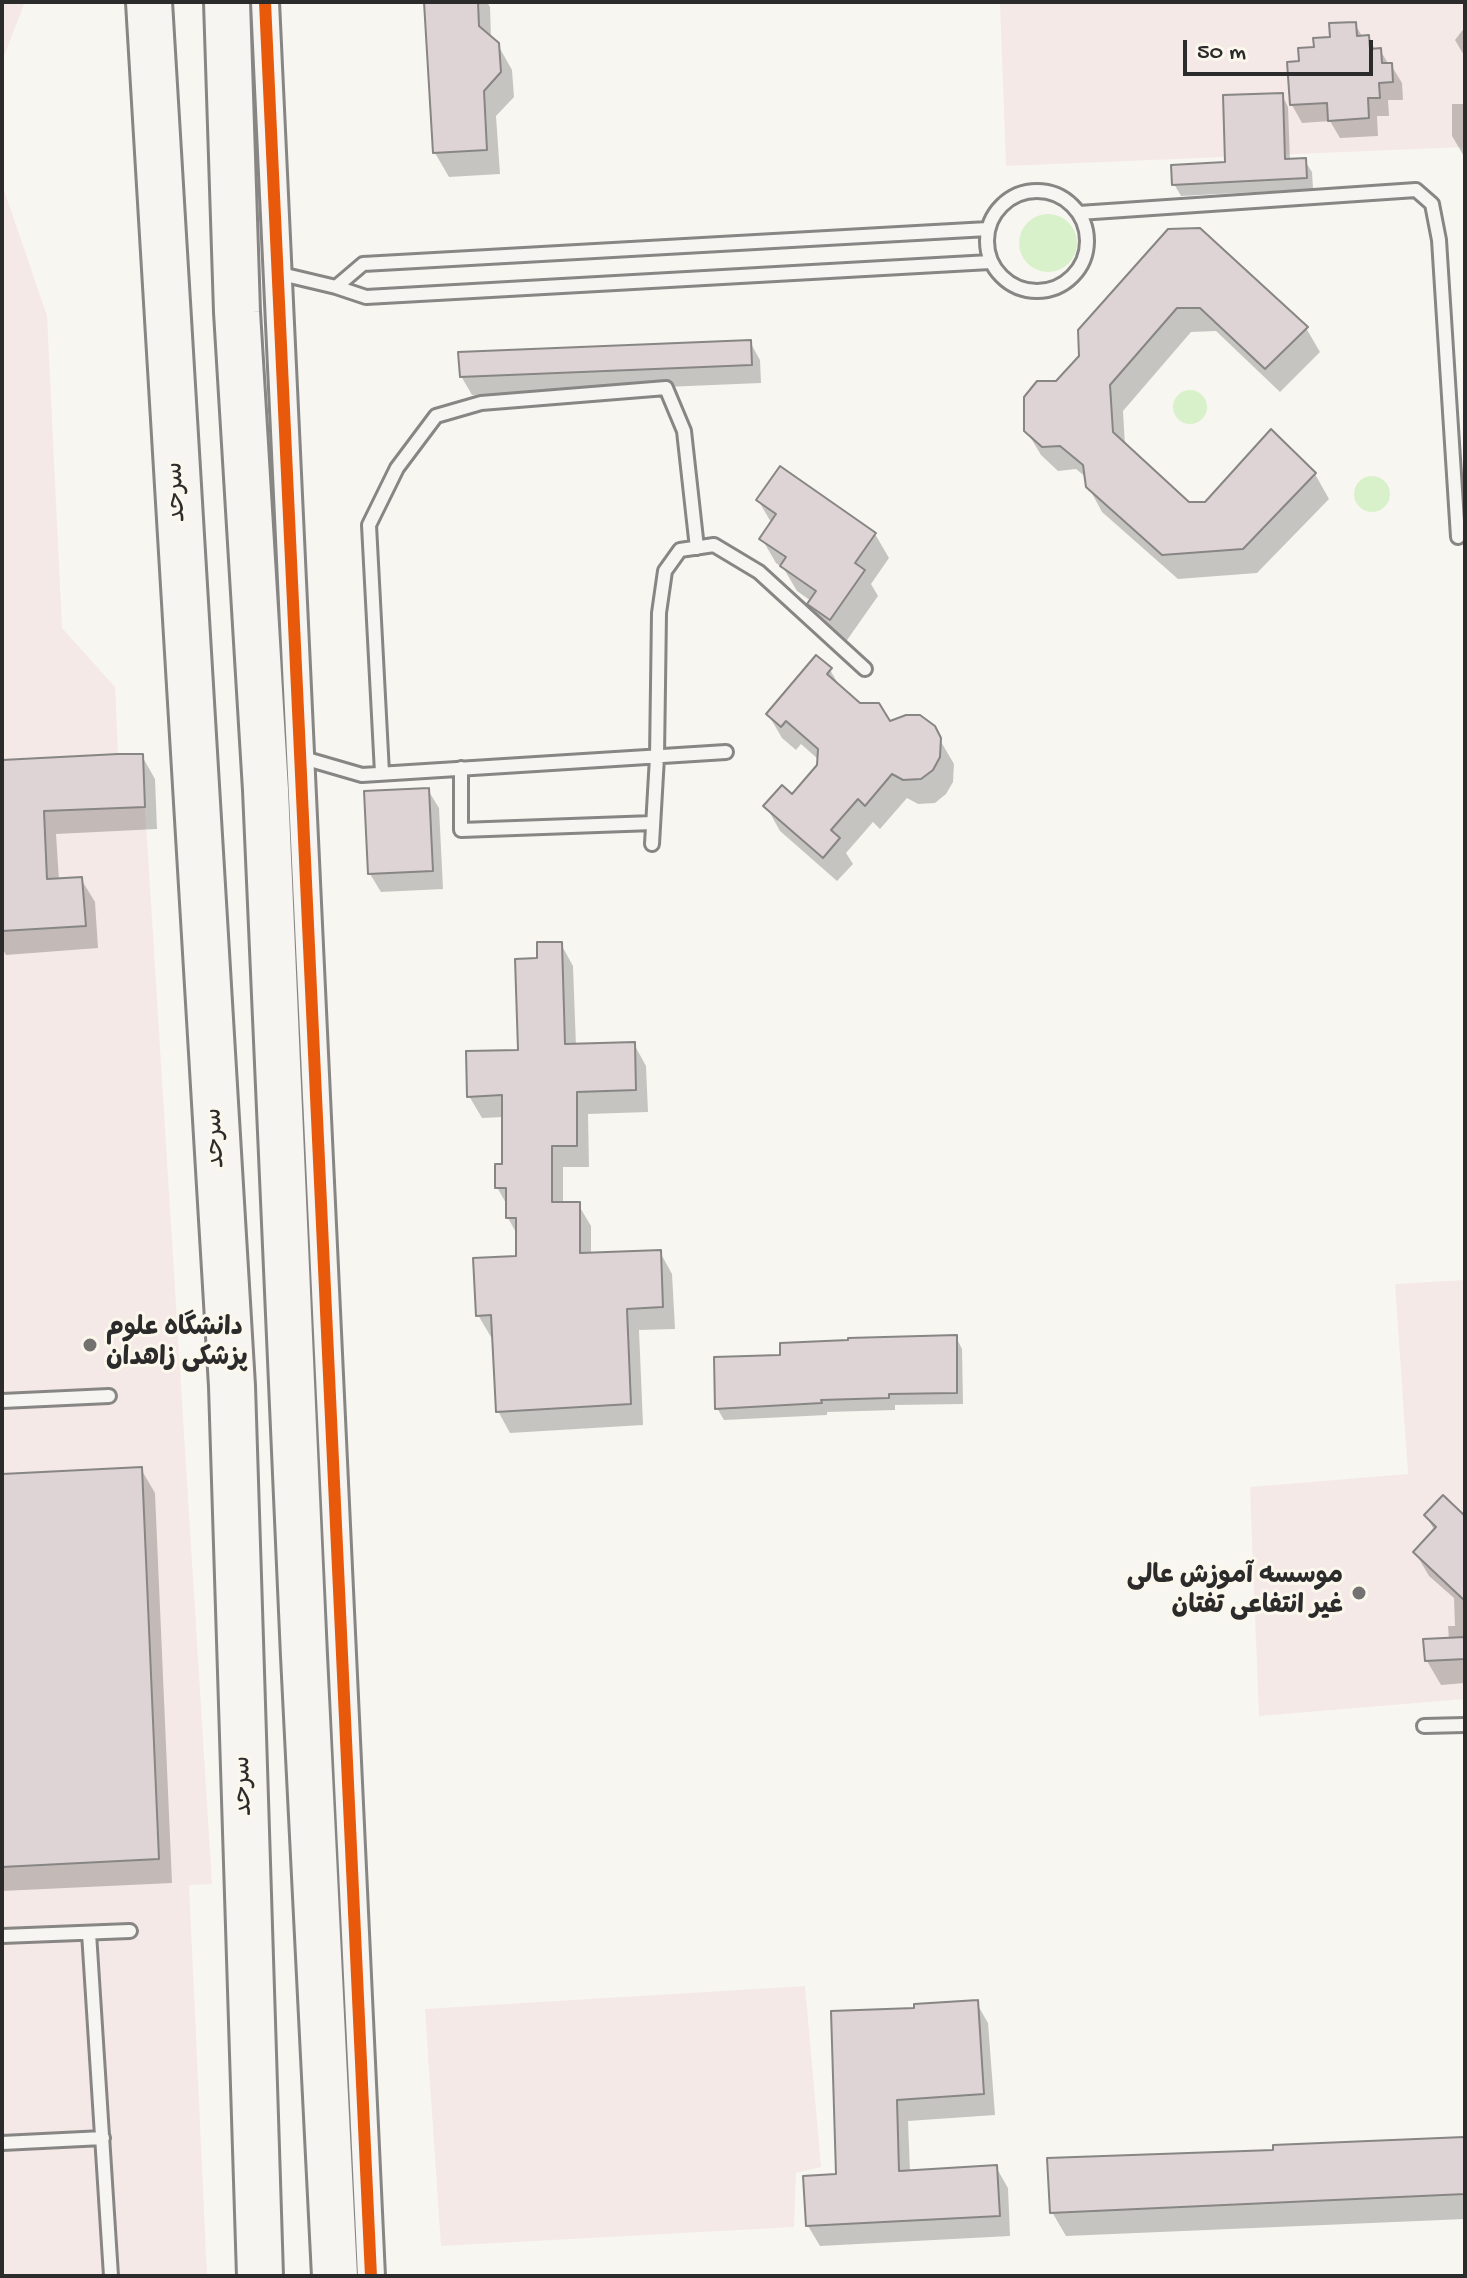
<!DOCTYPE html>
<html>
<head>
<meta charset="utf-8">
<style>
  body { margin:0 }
  #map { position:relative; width:1467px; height:2278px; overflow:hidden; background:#f8f6f0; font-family:"Gochi Hand",sans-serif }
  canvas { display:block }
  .frame { position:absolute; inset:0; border:4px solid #2b2b2b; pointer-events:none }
  .scale { position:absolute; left:1183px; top:40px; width:190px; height:36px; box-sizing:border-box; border:4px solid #2b2b2b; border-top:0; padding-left:10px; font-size:24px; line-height:28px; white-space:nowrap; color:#2b2b2b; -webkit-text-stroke:6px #fbf7ec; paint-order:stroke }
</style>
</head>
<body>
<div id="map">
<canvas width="1467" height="2278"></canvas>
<div class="frame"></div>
<div class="scale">50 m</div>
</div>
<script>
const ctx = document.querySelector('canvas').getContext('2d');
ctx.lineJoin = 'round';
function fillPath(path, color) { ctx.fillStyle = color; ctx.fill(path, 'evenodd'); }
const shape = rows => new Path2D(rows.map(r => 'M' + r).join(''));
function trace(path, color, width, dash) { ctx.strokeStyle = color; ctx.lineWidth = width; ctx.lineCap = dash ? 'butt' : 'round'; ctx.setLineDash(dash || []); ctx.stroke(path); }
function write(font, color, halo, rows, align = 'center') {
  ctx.font = font + ' "Gochi Hand","Playpen Sans Arabic",sans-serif'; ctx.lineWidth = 6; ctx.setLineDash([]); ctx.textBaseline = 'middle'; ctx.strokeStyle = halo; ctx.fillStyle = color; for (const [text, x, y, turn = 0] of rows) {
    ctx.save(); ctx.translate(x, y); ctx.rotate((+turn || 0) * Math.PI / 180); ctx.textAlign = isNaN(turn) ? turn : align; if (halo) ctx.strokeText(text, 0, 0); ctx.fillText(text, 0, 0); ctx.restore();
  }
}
const built = shape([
  [2,2,25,2,2,61],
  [1000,2,1465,2,1465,147,1006,166],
  [2,184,47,316,62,628,115,687,118,754,143,754,145,807,212,1884,189,1885,207,2276,2,2276],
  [1465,1280,1465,1699,1259,1716,1250,1487,1408,1474,1395,1284],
  [805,1986,821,2167,796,2173,794,2227,441,2246,425,2009]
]);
const green = shape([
  '1019 243a29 29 0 1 1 58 0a29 29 0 1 1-58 0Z',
  '1173 407a17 17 0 1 1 34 0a17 17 0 1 1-34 0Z',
  '1354 494a18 18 0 1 1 36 0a18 18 0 1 1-36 0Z'
]);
const shadow = shape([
  [426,2,487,2,490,7,491,39,498,45,512,70,514,97,496,116,500,174,449,177,435,153],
  [1355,24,1363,38,1368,37,1376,51,1380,50,1389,65,1391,65,1402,83,1403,100,1388,100,1389,116,1377,116,1378,136,1340,138,1330,121,1302,123,1292,105,1301,63,1316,49],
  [1465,27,1465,57,1455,40],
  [1282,95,1288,107,1290,161,1305,161,1312,172,1313,189,1181,196,1174,184,1227,164],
  [1452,104,1465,104,1465,158,1452,136],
  [1169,231,1306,328,1320,352,1280,392,1216,331,1191,332,1123,411,1125,446,1188,504,1206,504,1315,474,1329,499,1257,573,1178,579,1102,512,1088,486,1087,478,1076,469,1058,471,1041,455,1026,430,1056,383,1081,357],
  [750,342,760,360,761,383,472,395,461,376],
  [758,500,875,534,889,558,871,584,878,596,845,643,824,628,810,604,811,601,797,591,784,569,776,563,762,539,772,524],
  [830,670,842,690,859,705,889,723,933,728,954,764,953,782,946,794,935,803,918,804,907,798,880,829,873,822,846,853,853,864,837,881,780,831,766,806,792,797,819,766,819,760,801,744,796,750,782,738,768,714],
  [142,756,155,779,157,829,56,834,59,880,81,879,95,902,98,948,6,955,2,948,2,763],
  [428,790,439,808,443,889,381,892,370,874],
  [561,944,573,966,576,1046,634,1044,646,1066,648,1112,588,1114,589,1167,563,1167,563,1204,578,1204,591,1226,591,1255,660,1252,672,1274,675,1329,639,1330,643,1425,510,1433,498,1411,494,1337,491,1337,478,1315,518,1258,518,1236,508,1218,508,1207,497,1187,504,1166,504,1117,482,1118,469,1096,520,1052,539,960],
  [956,1337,962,1349,963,1404,895,1405,895,1410,827,1412,827,1415,724,1420,717,1408,783,1357],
  [141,1469,155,1493,172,1883,2,1891,2,1476],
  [1426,1516,1465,1518,1465,1683,1441,1685,1427,1661,1449,1640,1448,1626,1455,1626,1454,1598,1429,1576,1415,1552,1435,1531],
  [976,2002,988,2023,995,2115,908,2121,910,2172,996,2167,1008,2188,1010,2236,820,2246,808,2226,838,2176,917,2010],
  [1463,2139,1465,2142,1465,2219,1066,2236,1052,2212,1275,2152]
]);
const building = shape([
  [424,2,478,2,479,26,499,43,501,72,484,91,487,150,433,153,424,2],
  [1356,22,1357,36,1369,35,1370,49,1381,48,1382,63,1392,63,1393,82,1379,83,1380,98,1368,98,1369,118,1328,121,1327,103,1290,105,1287,62,1299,61,1298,48,1314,47,1313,38,1330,37,1329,23,1356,22],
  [1283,93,1285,159,1306,158,1307,178,1172,185,1171,165,1225,162,1223,95,1283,93],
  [1200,228,1308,327,1265,369,1200,308,1177,308,1110,385,1113,432,1189,502,1205,502,1271,429,1316,473,1243,549,1162,555,1086,487,1083,465,1060,446,1042,447,1024,431,1024,397,1037,381,1056,381,1079,356,1078,330,1168,229,1200,228],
  [751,340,752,365,460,377,458,352,751,340],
  [780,466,876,533,855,563,865,570,830,620,807,604,816,591,780,566,786,557,759,539,776,514,756,500,780,466],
  [816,655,832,668,827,674,860,703,879,703,890,721,906,715,920,715,935,726,941,738,940,757,933,770,921,779,903,780,892,774,865,806,858,799,831,830,840,838,823,858,763,806,782,785,792,794,817,765,818,749,786,721,781,727,766,714,816,655],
  [118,754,143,754,145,807,44,811,47,879,82,877,86,926,2,931,2,760,118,754],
  [429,788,433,871,368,874,364,791,429,788],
  [537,942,562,942,565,1044,635,1042,636,1090,577,1092,577,1146,552,1146,552,1202,580,1202,580,1253,661,1250,663,1307,627,1309,631,1404,496,1412,491,1315,476,1316,473,1258,516,1256,516,1218,506,1218,506,1188,495,1188,495,1164,502,1164,502,1095,467,1097,466,1051,518,1050,515,959,537,958,537,942],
  [957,1335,957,1393,889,1394,889,1398,821,1400,822,1403,715,1409,714,1357,780,1355,780,1343,848,1340,848,1338,957,1335],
  [142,1467,159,1859,2,1867,2,1474,142,1467],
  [1443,1495,1465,1516,1465,1601,1413,1552,1436,1527,1424,1515,1443,1495],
  [1465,1637,1465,1659,1425,1661,1423,1639,1465,1637],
  [978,2000,984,2094,897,2100,899,2171,997,2165,1000,2216,806,2226,803,2176,836,2174,831,2011,914,2008,914,2004,978,2000],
  [1464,2137,1465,2194,1050,2213,1047,2158,1273,2150,1273,2145,1464,2137]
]);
const lane = shape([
  '987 241a50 50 0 1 1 100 0a50 50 0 1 1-100 0Z',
  [1079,213,1416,190,1432,204,1439,240,1458,537],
  [277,273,336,287,366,297,990,262],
  [336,287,363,264,988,229],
  [300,757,362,775,726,752],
  [461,768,461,830,653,823],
  [382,773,369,525,397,468,436,416,481,403,666,388,684,431,697,548],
  [652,844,657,757,659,613,665,571,680,550,714,545,759,572,865,669],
  [2,1401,109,1396],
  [1424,1726,1465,1725],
  [89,1933,111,2276],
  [2,1936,130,1931],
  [2,2143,103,2138]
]);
const street = shape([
  [265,2,371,2276]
]);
const highway = shape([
  [149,2,232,1386,260,2276],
  [227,2,237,312,266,790,304,1656,335,2276]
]);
const cycleway = shape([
  [265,2,371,2276]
]);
const markers = [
  [90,1345,8,"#737270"],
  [1359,1593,8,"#737270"]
];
const streetNames = [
  ["سرحد",178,492,-93],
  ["سرحد",217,1138,-93],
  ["سرحد",245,1786,-92]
];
const poiNames = [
  ["دانشگاه علوم",106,1330],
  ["پزشکی زاهدان",106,1360],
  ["موسسه آموزش عالی",1343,1578,"right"],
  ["غیر انتفاعی تفتان",1343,1608,"right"]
];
fillPath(built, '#f4e9e7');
fillPath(green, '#d9f1ca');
fillPath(shadow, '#0003');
fillPath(building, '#ded3d5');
trace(building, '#878684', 2);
trace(lane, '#878684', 18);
trace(street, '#878684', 32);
trace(highway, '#878684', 50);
trace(lane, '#f6f5f1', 12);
trace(street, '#f6f5f1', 26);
trace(highway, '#f6f5f1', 44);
trace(cycleway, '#e8590c', 12);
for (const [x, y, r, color] of markers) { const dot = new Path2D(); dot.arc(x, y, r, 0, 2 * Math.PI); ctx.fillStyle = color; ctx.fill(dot); trace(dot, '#fbf7ec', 3); }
write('26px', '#2b2b2b', '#fbf7ec', streetNames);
write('bold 26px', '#2b2b2b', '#fbf7ec', poiNames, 'left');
</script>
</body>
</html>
